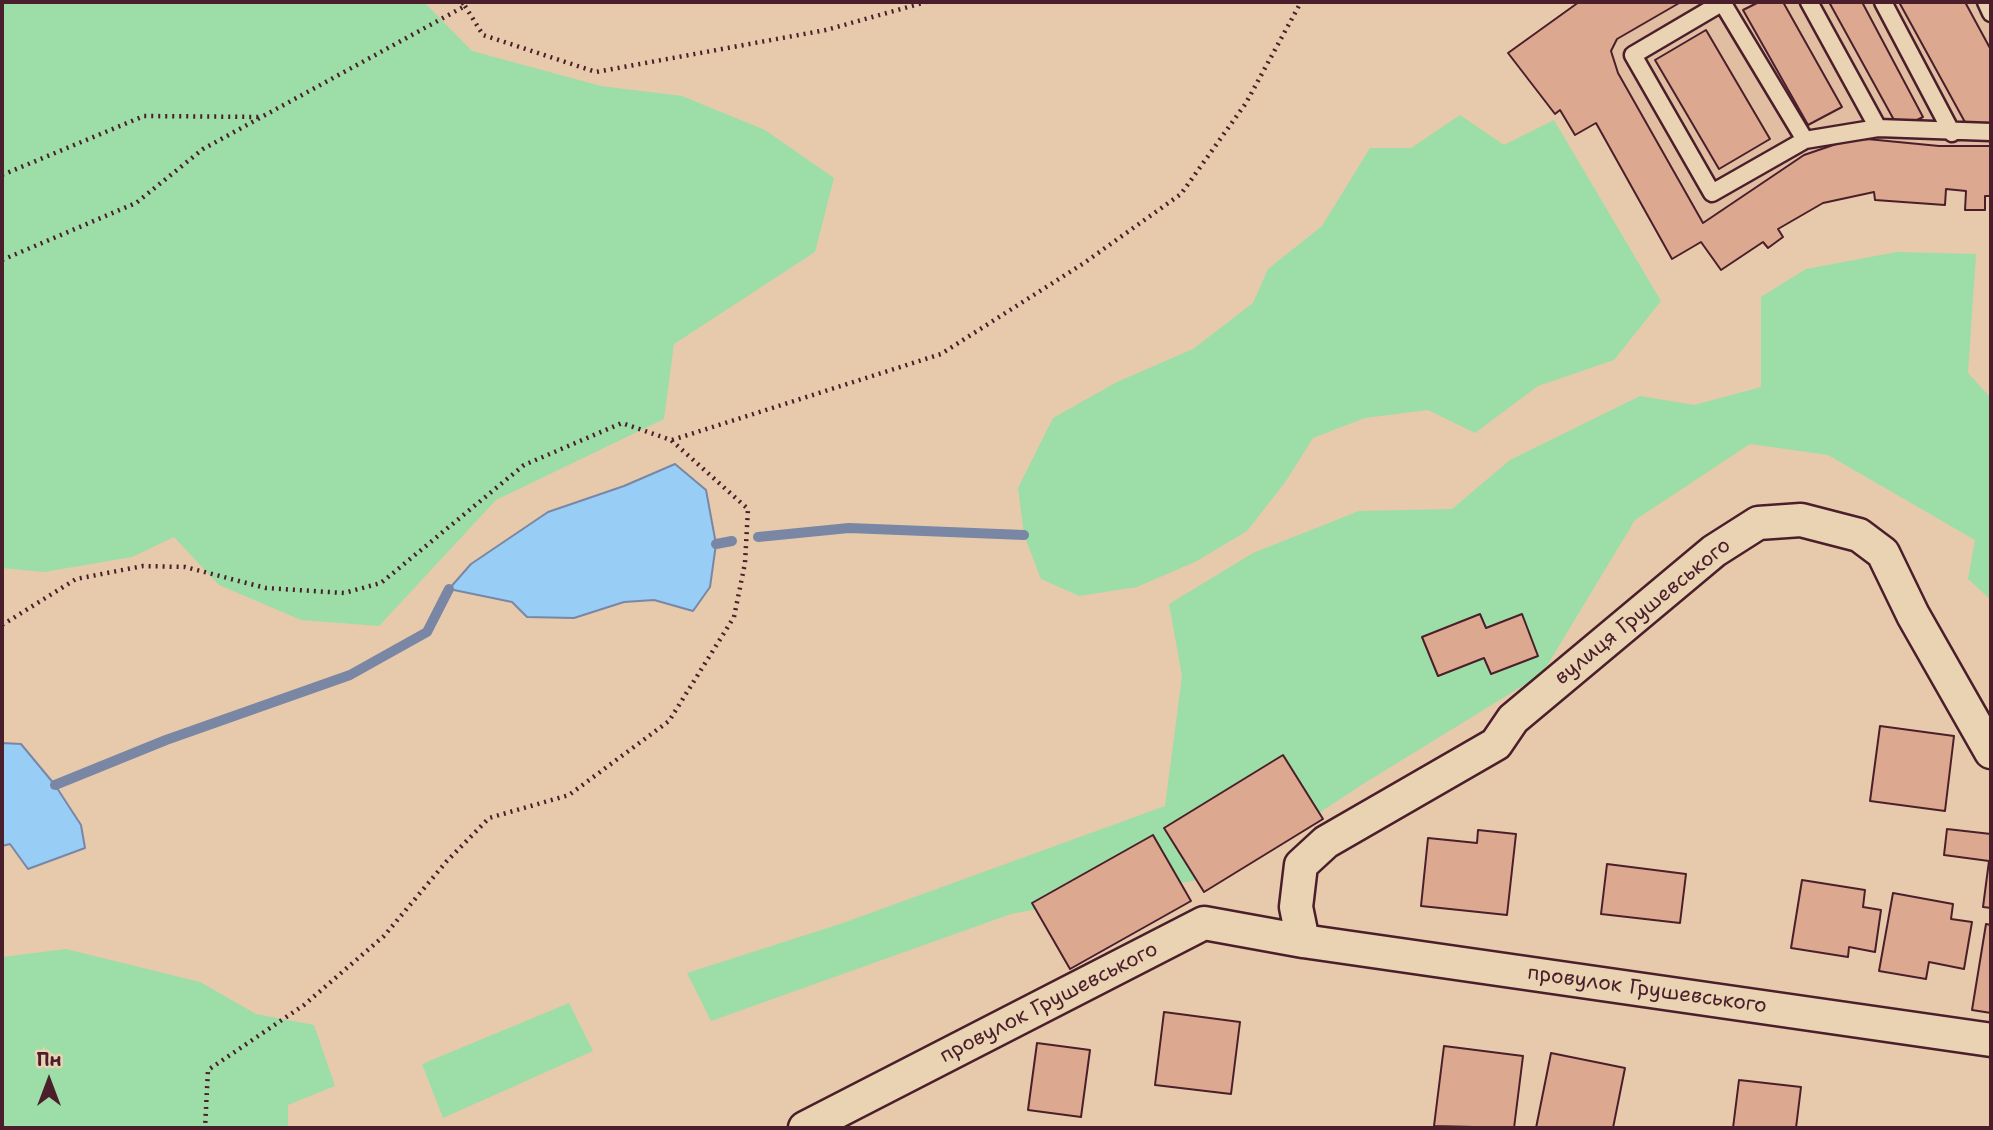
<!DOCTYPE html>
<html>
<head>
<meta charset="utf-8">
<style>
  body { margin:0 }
  #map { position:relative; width:1993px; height:1130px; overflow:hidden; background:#e7caac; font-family:"Shantell Sans",sans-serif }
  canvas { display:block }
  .frame { position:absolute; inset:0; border:4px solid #4a1f2b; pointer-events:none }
  .north { position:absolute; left:14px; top:1046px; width:70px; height:70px; -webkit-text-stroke:5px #ead3b3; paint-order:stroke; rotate:0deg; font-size:19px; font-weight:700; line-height:28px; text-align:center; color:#4a1f2b }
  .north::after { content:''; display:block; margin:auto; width:24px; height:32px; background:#4a1f2b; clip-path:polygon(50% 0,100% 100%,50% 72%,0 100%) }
</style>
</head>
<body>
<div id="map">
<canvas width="1993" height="1130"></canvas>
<div class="frame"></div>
<div class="north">Пн</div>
</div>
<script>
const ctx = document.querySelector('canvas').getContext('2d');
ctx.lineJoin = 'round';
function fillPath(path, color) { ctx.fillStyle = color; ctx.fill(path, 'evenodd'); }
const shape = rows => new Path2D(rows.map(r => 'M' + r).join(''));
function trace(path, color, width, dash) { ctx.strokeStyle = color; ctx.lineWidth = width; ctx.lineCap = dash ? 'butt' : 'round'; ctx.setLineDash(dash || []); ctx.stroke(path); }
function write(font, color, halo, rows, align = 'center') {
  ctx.font = font + ' "Shantell Sans",sans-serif'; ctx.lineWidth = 6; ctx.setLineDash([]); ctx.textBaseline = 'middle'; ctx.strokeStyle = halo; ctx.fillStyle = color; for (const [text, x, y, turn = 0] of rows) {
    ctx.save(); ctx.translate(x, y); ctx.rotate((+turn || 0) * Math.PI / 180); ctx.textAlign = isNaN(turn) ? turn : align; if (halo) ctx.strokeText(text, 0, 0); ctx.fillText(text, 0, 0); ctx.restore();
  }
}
const built = shape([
  [1579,2,1991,2,1991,196,1985,196,1985,210,1965,210,1966,191,1947,190,1945,205,1875,200,1874,192,1823,203,1778,229,1783,237,1768,248,1763,242,1721,270,1701,242,1672,259,1596,124,1575,135,1560,110,1555,114,1508,53]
]);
const green = shape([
  [2,2,424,2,472,51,601,86,682,96,765,130,834,178,815,252,674,344,664,419,496,500,379,626,301,620,219,585,174,537,132,557,44,572,2,568],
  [1460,115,1504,145,1554,120,1661,301,1614,360,1538,386,1475,433,1428,410,1365,418,1313,438,1286,481,1247,531,1197,561,1137,587,1079,596,1041,579,1024,535,1018,488,1053,418,1117,382,1193,349,1253,303,1268,269,1322,226,1370,148,1411,148],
  [1897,252,1976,254,1968,373,1991,398,1991,600,1968,579,1975,540,1828,455,1750,444,1635,520,1542,674,1363,784,1225,875,1011,914,711,1021,687,973,843,923,1165,806,1182,676,1169,604,1253,553,1359,511,1452,509,1510,460,1640,396,1694,405,1761,387,1761,297,1806,269],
  [66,949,200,982,256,1014,314,1025,335,1086,288,1105,288,1128,2,1128,2,957],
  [569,1003,593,1051,443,1118,422,1064]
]);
const water = shape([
  [675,464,706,490,716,544,710,587,693,611,654,600,624,602,574,618,527,617,512,602,449,589,471,564,548,512,624,486,675,464],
  [2,743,21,744,55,785,81,825,85,848,28,869,10,844,2,846,2,743]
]);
const stream = shape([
  [758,537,849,528,1024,535],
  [716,544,732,541],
  [55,785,166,740,350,675,427,632,449,589]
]);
const building = shape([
  [1579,2,1681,2,1617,39,1611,51,1618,73,1703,223,1804,155,1845,141,1867,139,1939,146,1991,146,1991,196,1985,196,1985,210,1965,210,1966,191,1946,189,1945,205,1875,200,1874,192,1823,203,1778,229,1783,237,1768,248,1763,242,1721,270,1701,242,1672,259,1596,123,1575,135,1560,110,1555,114,1508,53,1579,2],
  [1759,2,1783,2,1842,107,1808,125,1743,10,1759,2],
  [1829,2,1862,2,1923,117,1915,121,1894,120,1829,2],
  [1899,2,1965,2,1991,50,1991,124,1966,124,1899,2],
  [1706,30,1770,139,1719,169,1655,60,1706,30],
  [1480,614,1486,628,1522,614,1538,656,1491,674,1484,658,1438,676,1422,637,1480,614],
  [1880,726,1954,736,1945,811,1870,801,1880,726],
  [1283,755,1323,819,1204,892,1164,828,1283,755],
  [1947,829,1991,834,1991,908,1983,907,1989,861,1944,855,1947,829],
  [1478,830,1516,834,1507,915,1421,906,1428,838,1477,843,1478,830],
  [1153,835,1191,901,1070,969,1032,903,1153,835],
  [1607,864,1686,874,1680,923,1601,914,1607,864],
  [1802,880,1865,890,1863,907,1881,910,1875,952,1849,947,1848,957,1791,948,1802,880],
  [1893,893,1953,904,1951,919,1972,922,1964,969,1929,962,1926,979,1879,971,1893,893],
  [1986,924,1991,925,1991,1013,1972,1010,1986,924],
  [1164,1012,1240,1022,1231,1094,1155,1085,1164,1012],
  [1037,1043,1090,1050,1081,1117,1028,1110,1037,1043],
  [1444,1046,1523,1056,1514,1128,1434,1126,1444,1046],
  [1551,1053,1625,1068,1613,1128,1536,1128,1551,1053],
  [1739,1080,1801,1087,1796,1128,1733,1128,1739,1080]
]);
const path = shape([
  [465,6,483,35,596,72,826,30,926,2],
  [2,175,144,116,262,117],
  [2,260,136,203,203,149,465,6,462,2],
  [672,440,941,354,1084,263,1181,194,1246,103,1301,2],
  [2,625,76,579,143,566,185,567,266,588,344,593,381,583,524,465,622,423,671,440,748,509,745,563,734,617,669,721,569,795,489,818,446,862,384,936,304,1005,208,1070,205,1128]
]);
const service = shape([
  [1722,2,1805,140],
  [1723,2,1633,55,1712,193,1805,140,1878,128,1991,132],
  [1809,2,1878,128],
  [1883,2,1952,133],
  [1986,2,1991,13]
]);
const minor = shape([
  [1991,752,1913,615,1883,553,1859,535,1801,520,1758,523,1714,551,1513,719,1496,744,1326,842,1301,865,1296,907,1303,941,1991,1040],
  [805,1128,1204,923,1303,941]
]);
const streetNames = [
  ["вулиця Грушевського",1643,612,-39],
  ["провулок Грушевського",1647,990,8],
  ["провулок Грушевського",1049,1003,-27]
];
fillPath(built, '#e1bda1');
fillPath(green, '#9ddda7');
fillPath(water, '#98cdf6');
trace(water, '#7987a5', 2);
trace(stream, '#7987a5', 10);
fillPath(building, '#dca88f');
trace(building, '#4a1f2b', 2);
trace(service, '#4a1f2b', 21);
trace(minor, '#4a1f2b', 37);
trace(path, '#4a1f2b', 4.5, [2, 5]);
trace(service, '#ead3b3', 16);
trace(minor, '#ead3b3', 32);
write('21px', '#4a1f2b', '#ead3b3', streetNames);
</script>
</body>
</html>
